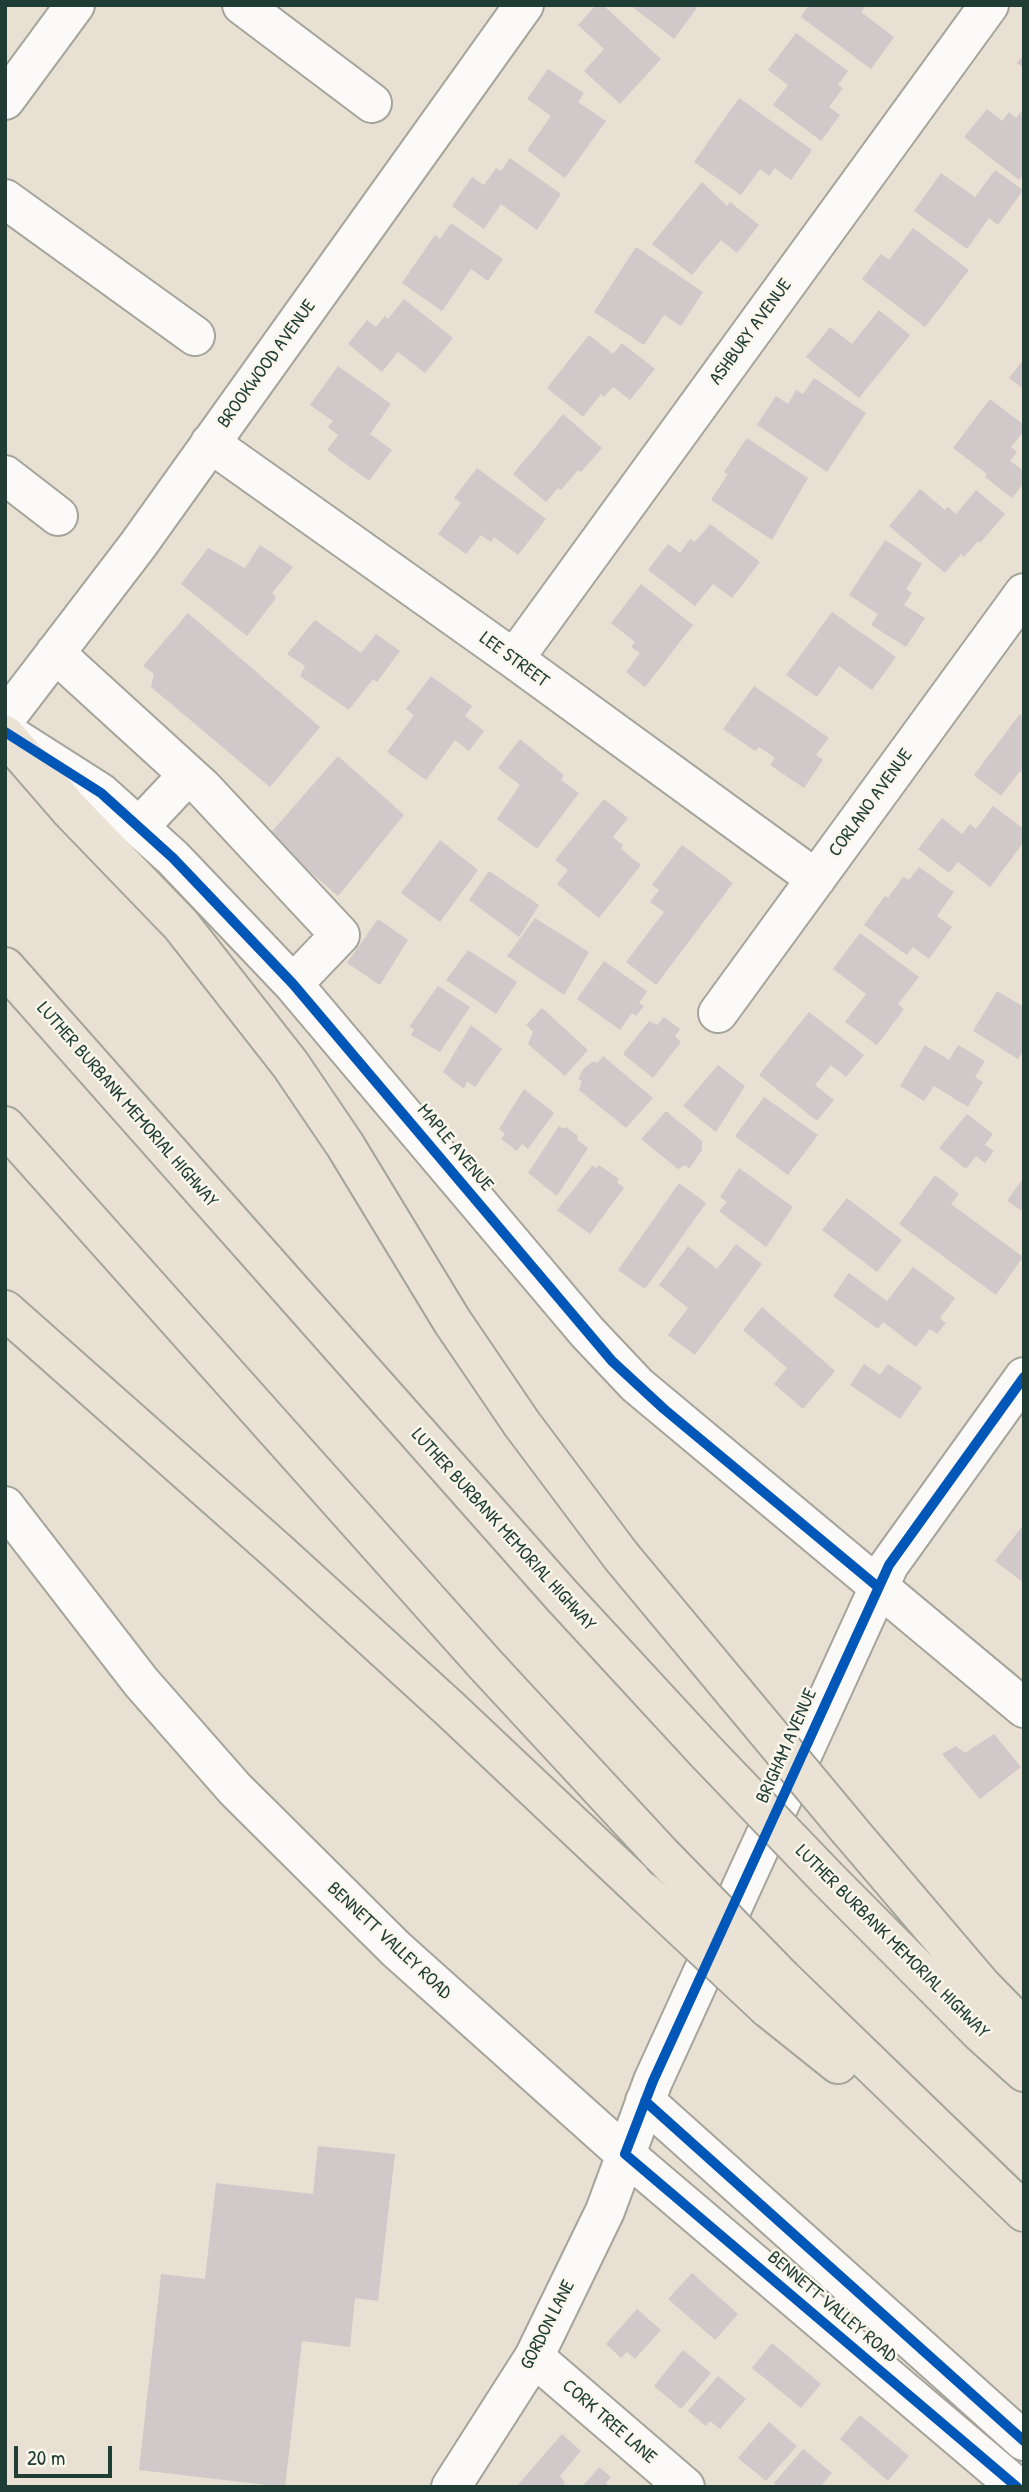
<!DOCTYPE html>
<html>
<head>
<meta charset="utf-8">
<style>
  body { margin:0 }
  #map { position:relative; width:1029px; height:2492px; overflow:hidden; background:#e8e0d2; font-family:"Patrick Hand",sans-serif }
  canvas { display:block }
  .frame { position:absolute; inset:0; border:7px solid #1f3d34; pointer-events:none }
  .scale { position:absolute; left:14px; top:2446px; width:98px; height:32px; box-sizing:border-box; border:4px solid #1f3d34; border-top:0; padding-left:9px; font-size:21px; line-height:24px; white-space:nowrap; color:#1f3d34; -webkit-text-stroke:5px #fbf7ec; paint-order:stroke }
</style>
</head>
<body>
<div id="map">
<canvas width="1029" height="2492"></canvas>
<div class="frame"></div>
<div class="scale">20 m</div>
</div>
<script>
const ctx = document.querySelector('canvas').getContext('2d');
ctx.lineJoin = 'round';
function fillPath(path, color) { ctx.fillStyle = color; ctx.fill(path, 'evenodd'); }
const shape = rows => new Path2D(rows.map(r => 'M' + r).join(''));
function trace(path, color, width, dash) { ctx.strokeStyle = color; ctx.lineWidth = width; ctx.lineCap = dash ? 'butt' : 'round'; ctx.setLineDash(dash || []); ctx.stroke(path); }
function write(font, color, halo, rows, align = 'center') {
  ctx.font = font + ' "Patrick Hand",sans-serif'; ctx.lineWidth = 5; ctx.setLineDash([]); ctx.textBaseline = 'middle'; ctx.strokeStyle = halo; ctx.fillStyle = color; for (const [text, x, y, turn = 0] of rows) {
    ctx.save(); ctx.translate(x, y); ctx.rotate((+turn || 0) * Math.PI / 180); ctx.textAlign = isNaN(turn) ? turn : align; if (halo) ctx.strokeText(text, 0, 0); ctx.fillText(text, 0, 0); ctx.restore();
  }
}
const building = shape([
  [596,5,603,5,661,59,620,104,584,71,604,49,578,25],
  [630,5,699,5,674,39],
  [809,5,867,5,861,12,894,37,871,69,801,17],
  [796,33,848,71,838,85,843,88,829,107,840,115,821,141,773,105,788,85,768,70],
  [1024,54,1024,68,1017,63],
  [548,69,584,93,578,102,606,121,565,178,527,150,551,116,527,99],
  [739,98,812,150,791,180,775,168,769,176,760,169,741,195,694,162],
  [1024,108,1024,174,1019,180,964,137,987,109,1002,121,1009,112,1016,118],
  [510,158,561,194,537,230,501,204,484,229,452,206,472,177,484,185,496,168,501,171],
  [995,170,1023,190,998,225,989,218,967,249,914,211,941,173,975,197],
  [702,182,727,206,730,202,759,225,737,253,721,240,692,275,652,244],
  [451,223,503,259,488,281,471,269,442,311,402,283,435,235,440,239],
  [913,228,969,270,925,327,862,279,881,254,889,260],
  [636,247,703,292,681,326,664,315,644,345,594,312],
  [404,299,453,338,425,373,398,352,382,372,348,344,367,320,376,327,385,316,388,319],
  [879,310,910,335,859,398,806,357,830,327,852,344],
  [589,335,613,354,622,343,655,369,630,400,613,387,604,397,601,394,583,417,547,388],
  [1024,359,1024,389,1009,378],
  [338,366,391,404,370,434,392,450,369,481,327,450,338,435,328,427,333,421,310,405],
  [814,378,866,413,827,472,757,425,776,396,788,404,796,390,803,394],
  [990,399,1024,425,1024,431,1011,447,1017,452,1010,461,1024,471,1024,483,1012,498,985,477,987,474,953,448],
  [563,414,602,448,581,472,578,470,561,490,558,488,546,502,513,474],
  [747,438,808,478,772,540,711,500,728,474,724,472],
  [477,468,546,519,518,555,494,537,491,542,481,535,466,554,438,534,461,503,454,498],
  [920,489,945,510,948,507,956,514,976,490,1005,514,980,543,978,541,964,557,961,554,945,573,889,526],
  [710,524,760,562,732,598,713,584,695,606,648,570,668,544,680,553,690,539,695,542],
  [885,540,922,564,906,589,912,593,904,605,925,618,906,647,871,625,878,614,849,595],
  [260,545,293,567,272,593,276,598,247,636,181,584,208,548,245,568],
  [641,584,693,625,645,687,626,672,640,653,631,647,635,642,611,623],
  [832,612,896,657,872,690,839,666,817,697,786,675],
  [188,613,320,727,270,787,151,687,154,674,143,666],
  [315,620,361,653,376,634,400,651,377,682,373,679,349,710,300,676,305,666,287,654],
  [431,676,472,706,465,716,484,731,469,751,455,740,426,780,387,752,414,715,406,709],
  [754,686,829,738,816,755,823,760,804,788,770,765,775,758,759,747,755,751,723,729],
  [1020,714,1024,717,1024,774,1020,771,1001,796,974,775],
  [520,739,564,775,561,780,579,793,537,849,497,819,520,785,498,768],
  [338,756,404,815,338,896,268,836],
  [604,799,628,818,613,837,623,845,621,849,641,865,599,918,557,884,568,870,555,860],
  [993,806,1024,829,1024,842,990,887,958,862,949,873,918,849,942,818,962,834,970,824,976,829],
  [440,840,478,870,440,922,401,893],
  [682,845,733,883,656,985,626,962,664,912,650,902,659,890,652,885],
  [919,867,954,892,937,916,952,927,929,959,913,947,907,955,864,925,885,896,888,898,903,877,909,880],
  [489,871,539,905,519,937,469,900],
  [535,918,589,952,564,995,507,956],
  [378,919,408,940,380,985,347,963],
  [860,933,919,977,898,1004,904,1009,877,1045,845,1022,866,994,833,969],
  [468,950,517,982,496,1014,446,980],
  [604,961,647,991,639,1003,644,1006,636,1016,632,1013,620,1030,577,999],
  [438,986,470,1007,440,1052,411,1035,414,1029,409,1027],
  [997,991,1024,1007,1024,1050,1018,1059,973,1031],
  [542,1008,588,1050,565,1076,528,1044,533,1032,526,1025],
  [809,1012,864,1055,846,1077,831,1065,815,1085,834,1100,817,1121,759,1075],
  [664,1017,680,1029,675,1036,681,1042,653,1078,623,1054,649,1021,657,1025],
  [471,1025,502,1049,475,1087,467,1081,464,1089,443,1072],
  [925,1045,949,1060,958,1045,985,1061,975,1077,983,1082,968,1107,934,1086,924,1101,900,1086],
  [603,1056,653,1098,626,1128,579,1090,582,1081,578,1079,584,1068,594,1061,597,1063],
  [718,1065,745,1086,716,1132,683,1106],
  [524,1089,554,1113,528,1149,522,1144,517,1151,501,1139,505,1134,499,1129],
  [764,1097,818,1135,788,1175,735,1136],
  [666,1111,702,1141,702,1150,689,1169,686,1165,678,1169,641,1139],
  [967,1114,993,1134,985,1145,994,1151,985,1163,976,1156,966,1169,939,1148],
  [559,1126,564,1129,566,1127,578,1136,577,1140,588,1148,557,1196,528,1173],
  [599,1165,619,1179,617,1182,624,1188,590,1234,557,1210,592,1166,597,1168],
  [739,1168,793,1207,766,1247,719,1211,727,1202,720,1197],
  [935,1175,959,1194,951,1204,1023,1257,996,1295,899,1224],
  [1024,1177,1024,1212,1007,1201],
  [679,1183,706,1203,645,1289,618,1270],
  [847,1198,902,1240,877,1272,822,1230],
  [736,1244,762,1264,695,1355,668,1335,688,1308,659,1285,688,1246,717,1269],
  [913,1267,955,1298,940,1318,946,1323,937,1334,930,1329,916,1347,883,1322,878,1329,833,1296,849,1273,887,1301],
  [762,1307,835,1371,803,1409,774,1384,787,1368,743,1330],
  [864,1364,880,1375,888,1364,922,1387,900,1419,850,1385],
  [1024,1524,1024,1583,995,1561],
  [994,1734,1021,1767,980,1799,942,1754,956,1746,965,1753],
  [318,2146,395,2154,378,2301,355,2298,350,2347,302,2341,285,2487,139,2470,161,2274,205,2279,216,2183,313,2194],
  [692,2273,738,2314,715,2340,668,2299],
  [637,2309,661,2330,635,2359,627,2352,621,2358,606,2344],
  [772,2343,821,2384,801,2408,752,2368],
  [683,2350,711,2373,681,2409,654,2386],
  [718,2376,746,2399,720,2429,710,2421,706,2426,688,2411],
  [860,2415,909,2456,888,2481,840,2439],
  [769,2422,797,2446,766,2481,738,2458],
  [562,2434,581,2451,560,2476,565,2483,561,2487,516,2487],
  [803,2449,832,2473,820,2487,778,2487,774,2483],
  [599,2467,611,2477,606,2483,610,2487,582,2487]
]);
const minor = shape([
  [242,5,372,103],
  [5,100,75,5],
  [5,199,195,336],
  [210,443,514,659,816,879],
  [5,475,58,516],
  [55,653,203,788,340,935,293,984],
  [514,659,989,5],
  [5,719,138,545,524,5],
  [10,735,101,793,173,858,293,984,587,1332,637,1385,1024,1708],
  [140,826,188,775],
  [718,1013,1024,593],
  [5,1506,141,1682,235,1789,396,1949,625,2154,1017,2487],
  [645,2101,1024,2441],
  [534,2357,685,2487],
  [451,2487,534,2357,605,2211,653,2081,889,1565,1024,1377]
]);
const highway = shape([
  [5,735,71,811,181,925,290,1064,345,1145,452,1321,522,1424,621,1556,735,1693],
  [5,967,563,1597,707,1753],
  [5,1126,485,1664,661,1854],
  [5,1310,277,1551,449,1708,644,1892],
  [850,1831,982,1986,1024,2029],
  [827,1878,982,2034,1024,2072],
  [782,1978,1024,2212],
  [768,2008,838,2064]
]);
const highwayBridge = shape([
  [735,1693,850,1831],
  [707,1753,827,1878],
  [661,1854,782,1978],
  [644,1892,768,2008]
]);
const cycleway = shape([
  [5,732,101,793,173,858,293,984,612,1361,664,1409,878,1587],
  [645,2101,1024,2441],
  [1017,2487,625,2154,653,2081,889,1565,1024,1377]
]);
const streetNames = [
  ["ASHBURY AVENUE",751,332,-54],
  ["BROOKWOOD AVENUE",267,364,-54],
  ["LEE STREET",514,660,36],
  ["CORLANO AVENUE",871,803,-54],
  ["LUTHER BURBANK MEMORIAL HIGHWAY",127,1105,49],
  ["MAPLE AVENUE",455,1148,50],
  ["LUTHER BURBANK MEMORIAL HIGHWAY",503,1530,48],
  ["BRIGHAM AVENUE",787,1746,-66],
  ["BENNETT VALLEY ROAD",389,1941,43],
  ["LUTHER BURBANK MEMORIAL HIGHWAY",892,1942,45],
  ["BENNETT VALLEY ROAD",832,2307,40],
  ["GORDON LANE",548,2325,-63],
  ["CORK TREE LANE",609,2422,41]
];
fillPath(building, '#d1c8c9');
trace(minor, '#a4a49a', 42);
trace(highway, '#a4a49a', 42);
trace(minor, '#fcfaf8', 38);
trace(highway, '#ebe2d6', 38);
trace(highwayBridge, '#a4a49a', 42, []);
trace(highwayBridge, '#ebe2d6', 38);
trace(cycleway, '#0057b8', 10);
write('19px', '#1f3d34', '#fbf7ec', streetNames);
</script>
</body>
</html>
